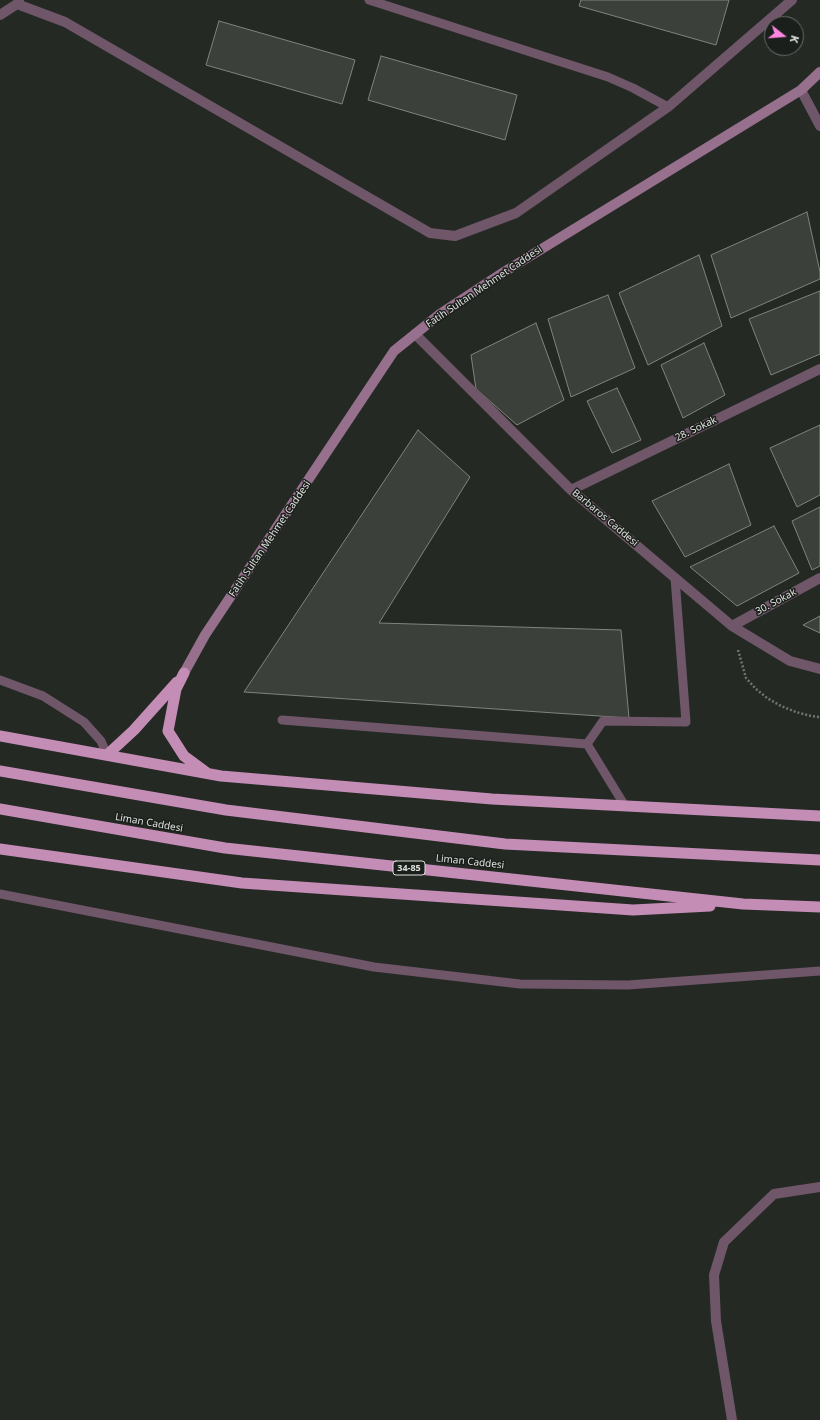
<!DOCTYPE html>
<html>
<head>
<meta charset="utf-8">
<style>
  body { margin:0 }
  #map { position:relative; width:820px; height:1420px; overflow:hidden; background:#242924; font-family:"Noto Sans",sans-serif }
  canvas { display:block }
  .north { position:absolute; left:764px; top:16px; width:40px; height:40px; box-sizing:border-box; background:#1b1f1b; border:1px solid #696d69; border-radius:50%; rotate:107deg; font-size:11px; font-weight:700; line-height:16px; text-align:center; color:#dee1de }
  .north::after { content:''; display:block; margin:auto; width:14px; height:18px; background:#fd86e2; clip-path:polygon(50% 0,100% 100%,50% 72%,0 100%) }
</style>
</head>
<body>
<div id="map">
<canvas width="820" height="1420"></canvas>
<div class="north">K</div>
</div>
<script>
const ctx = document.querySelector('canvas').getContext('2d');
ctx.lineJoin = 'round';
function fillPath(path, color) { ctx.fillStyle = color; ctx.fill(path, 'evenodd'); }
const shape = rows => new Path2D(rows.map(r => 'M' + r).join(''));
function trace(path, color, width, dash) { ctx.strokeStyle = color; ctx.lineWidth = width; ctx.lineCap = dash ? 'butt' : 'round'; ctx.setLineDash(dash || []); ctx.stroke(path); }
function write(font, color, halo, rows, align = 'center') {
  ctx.font = font + ' "Noto Sans",sans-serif'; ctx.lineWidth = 3; ctx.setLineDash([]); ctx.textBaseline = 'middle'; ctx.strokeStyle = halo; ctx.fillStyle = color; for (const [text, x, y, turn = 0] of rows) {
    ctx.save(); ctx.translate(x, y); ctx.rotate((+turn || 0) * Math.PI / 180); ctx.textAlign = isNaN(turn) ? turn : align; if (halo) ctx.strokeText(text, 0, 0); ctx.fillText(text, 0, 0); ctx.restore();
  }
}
const building = shape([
  [581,0,729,0,716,45,579,6,581,0],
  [219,21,355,60,342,104,206,65,219,21],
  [381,56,517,95,505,140,368,100,381,56],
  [807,212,820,272,820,279,731,318,711,255,807,212],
  [699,255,722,326,648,365,619,293,699,255],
  [820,291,820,354,771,375,749,319,820,291],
  [608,295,635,368,571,397,548,319,608,295],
  [536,323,564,400,517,425,476,389,471,355,536,323],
  [704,343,725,395,683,418,661,365,704,343],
  [617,388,641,440,612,453,587,401,617,388],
  [820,425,820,495,797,507,770,448,820,425],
  [418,430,470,477,379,623,621,630,629,718,244,692,418,430],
  [729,464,751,525,685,557,652,501,729,464],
  [820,507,820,566,812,570,792,521,820,507],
  [774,526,799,573,737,606,690,567,774,526],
  [820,616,820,633,803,625,820,616]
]);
const path = shape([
  [738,650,746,678,756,689,767,698,781,706,796,712,811,716,820,717]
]);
const service = shape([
  [369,0,608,77,633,88,668,107],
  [0,680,43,696,84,722,101,741,107,755],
  [282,720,587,744,625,806],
  [587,744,603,721,686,722,675,578],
  [0,894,374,967,520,984,628,985,820,971]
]);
const minor = shape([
  [17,4,65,22,430,233,455,236,516,213,668,107,792,0],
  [0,15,17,4,19,0],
  [801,90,820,126],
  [415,334,571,490,732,626,790,661,820,669],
  [571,490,820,369],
  [732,626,820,578],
  [732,1420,716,1321,714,1275,724,1242,774,1194,820,1187]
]);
const secondary = shape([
  [184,673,205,635,394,351,440,314,504,272,801,90,820,72]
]);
const trunk = shape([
  [184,673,176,689,168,731,184,756,207,773],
  [0,736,221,776,492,799,820,816],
  [107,755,134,730,177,682],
  [0,771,226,810,505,844,820,860],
  [0,809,225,848,743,904,820,907],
  [0,849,242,883,633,910,710,906]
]);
const shields = [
  [409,868,32]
];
const shieldNames = [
  ["34-85",409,868]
];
const streetNames = [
  ["Fatih Sultan Mehmet Caddesi",484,287,-34],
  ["28. Sokak",696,429,-26],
  ["Barbaros Caddesi",605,518,40],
  ["Fatih Sultan Mehmet Caddesi",270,539,-56],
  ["30. Sokak",776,602,-28],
  ["Liman Caddesi",149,823,10],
  ["Liman Caddesi",470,862,6]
];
fillPath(building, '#3b403b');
trace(building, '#7e847e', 1);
trace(path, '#727672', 2.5, [2, 2]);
trace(service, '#6f5668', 9);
trace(minor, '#6f5668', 10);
trace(secondary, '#97708d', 10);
trace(trunk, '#c48db6', 11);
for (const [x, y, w] of shields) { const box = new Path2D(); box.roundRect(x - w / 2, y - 7, w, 14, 3); ctx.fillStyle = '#1b1f1b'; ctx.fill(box); trace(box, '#dee1de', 1); }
write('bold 9px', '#dee1de', null, shieldNames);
write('10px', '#dee1de', '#1b1f1b', streetNames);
</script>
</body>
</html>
